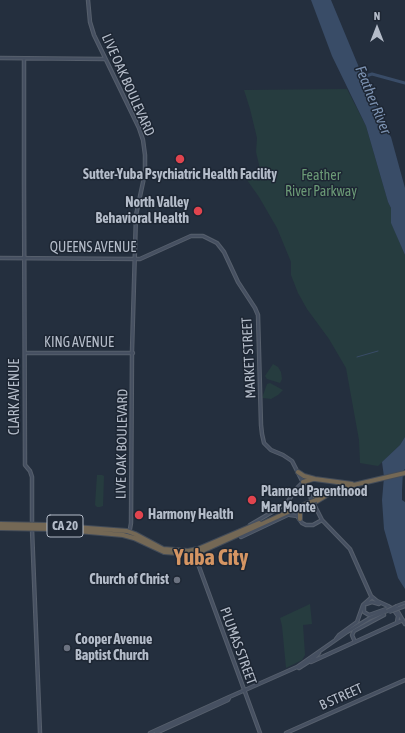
<!DOCTYPE html>
<html>
<head>
<meta charset="utf-8">
<style>
  body { margin:0 }
  #map { position:relative; width:405px; height:733px; overflow:hidden; background:#242f3e; font-family:"Asap Condensed",sans-serif }
  canvas { display:block }
  .north { position:absolute; left:357px; top:8px; width:40px; height:40px; -webkit-text-stroke:3px #1d2633; paint-order:stroke; rotate:0deg; font-size:11px; font-weight:700; line-height:16px; text-align:center; color:#b4bcc9 }
  .north::after { content:''; display:block; margin:auto; width:14px; height:18px; background:#b4bcc9; clip-path:polygon(50% 0,100% 100%,50% 72%,0 100%) }
</style>
</head>
<body>
<div id="map">
<canvas width="405" height="733"></canvas>
<div class="north">N</div>
</div>
<script>
const ctx = document.querySelector('canvas').getContext('2d');
ctx.lineJoin = 'round';
function fillPath(path, color) { ctx.fillStyle = color; ctx.fill(path, 'evenodd'); }
const shape = rows => new Path2D(rows.map(r => 'M' + r).join(''));
function trace(path, color, width, dash) { ctx.strokeStyle = color; ctx.lineWidth = width; ctx.lineCap = dash ? 'butt' : 'round'; ctx.setLineDash(dash || []); ctx.stroke(path); }
function write(font, color, halo, rows, align = 'center') {
  ctx.font = font + ' "Asap Condensed",sans-serif'; ctx.lineWidth = 3; ctx.setLineDash([]); ctx.textBaseline = 'middle'; ctx.strokeStyle = halo; ctx.fillStyle = color; for (const [text, x, y, turn = 0] of rows) {
    ctx.save(); ctx.translate(x, y); ctx.rotate((+turn || 0) * Math.PI / 180); ctx.textAlign = isNaN(turn) ? turn : align; if (halo) ctx.strokeText(text, 0, 0); ctx.fillText(text, 0, 0); ctx.restore();
  }
}
const green = shape([
  [347,89,366,126,388,202,391,208,391,222,405,255,405,437,400,445,378,466,360,463,359,440,346,368,329,339,307,309,298,293,291,275,291,262,277,228,259,197,247,180,261,173,256,152,257,138,250,109,244,90],
  [273,364,278,367,281,372,282,379,280,383,267,379,265,376],
  [270,383,283,390,278,395,271,399,263,398,262,398,267,384],
  [97,475,102,475,104,476,103,506,100,507,97,507,95,505],
  [310,604,312,624,303,625,305,655,302,660,286,668,282,626,280,618]
]);
const water = shape([
  [311,0,331,0,363,77,376,101,386,130,391,137,405,188,405,255,391,223,391,208,388,202,366,126,332,56],
  [405,437,405,469,403,471,402,490,402,500,405,502,405,589,398,578,384,529,382,500,384,477,382,462,400,445]
]);
const stream = shape([
  [357,357,378,351]
]);
const river = shape([
  [363,77,372,74,405,83]
]);
const secondary = shape([
  [88,0,90,22,94,35,139,128,143,140,145,155,145,173,136,215,132,351,131,523,130,529,127,536],
  [0,58,105,59],
  [24,59,24,184,25,465,30,471,32,477,32,529,40,733],
  [0,258,140,259,191,236,203,236,217,243,224,252,238,282,255,308,258,315,261,425,262,434,264,443,271,450,283,455,292,461,322,520,350,549,371,596,377,601,388,606,398,612,405,624],
  [25,353,133,353],
  [290,515,297,516,302,523,306,525,313,525,322,520],
  [250,525,286,504,297,488,303,482],
  [241,537,296,511,299,517],
  [196,552,198,565],
  [194,553,260,733],
  [366,604,372,602,379,604],
  [364,606,364,612,369,615,389,608],
  [397,606,405,603],
  [393,609,398,616,397,622],
  [336,639,339,635,357,622,363,605,372,597],
  [355,642,352,635,354,631,384,615],
  [311,662,403,620],
  [297,667,347,632,370,618,387,611],
  [150,733,227,698,297,667,299,668,313,659,319,653],
  [156,733,228,700,229,698],
  [286,733,405,680]
]);
const highway = shape([
  [298,472,304,476,315,479,352,484],
  [303,482,313,479],
  [315,498,341,488,405,473],
  [317,501,327,495],
  [300,519,300,513,303,508],
  [0,524,48,525,127,531,135,534,163,549,188,551,198,549,259,523],
  [0,528,55,529,123,535,134,538,164,552,191,554,200,552,308,503]
]);
const secondaryBridge = shape([
  [387,611,397,606],
  [389,612,405,606]
]);
const highwayBridge = shape([
  [308,503,316,500]
]);
const markers = [
  [180,159,5,"#e0444e"],
  [198,211,5,"#e0444e"],
  [252,500,5,"#e0444e"],
  [139,515,5,"#e0444e"],
  [177,580,4,"#6b7280"],
  [67,648,4,"#6b7280"]
];
const shields = [
  [65,526,36]
];
const shieldNames = [
  ["CA 20",65,526]
];
const streetNames = [
  ["LIVE OAK BOULEVARD",128,85,66],
  ["QUEENS AVENUE",93,248],
  ["KING AVENUE",79,343],
  ["MARKET STREET",249,358,-93],
  ["CLARK AVENUE",15,397,-90],
  ["LIVE OAK BOULEVARD",122,444,-89],
  ["PLUMAS STREET",238,646,70],
  ["B STREET",341,697,-24]
];
const poiNames = [
  ["Sutter-Yuba Psychiatric Health Facility",180,175,"center"],
  ["North Valley",189,203,"right"],
  ["Behavioral Health",189,219,"right"],
  ["Planned Parenthood",261,492],
  ["Mar Monte",261,508],
  ["Harmony Health",148,515],
  ["Church of Christ",169,580,"right"],
  ["Cooper Avenue",75,640],
  ["Baptist Church",75,656]
];
const parkNames = [
  ["Feather",321,176],
  ["River Parkway",321,192]
];
const waterNames = [
  ["Feather River",373,100,68]
];
const townNames = [
  ["Yuba City",211,558]
];
fillPath(green, '#263c3f');
fillPath(water, '#394c67');
trace(stream, '#394c67', 1);
trace(river, '#394c67', 3);
trace(secondary, '#565f6c', 4.5);
trace(highway, '#434c59', 6);
trace(secondary, '#465061', 2.5);
trace(highway, '#746855', 4);
trace(secondaryBridge, '#565f6c', 4.5, []);
trace(highwayBridge, '#434c59', 6, []);
trace(secondaryBridge, '#465061', 2.5);
trace(highwayBridge, '#746855', 4);
for (const [x, y, r, color] of markers) { const dot = new Path2D(); dot.arc(x, y, r, 0, 2 * Math.PI); ctx.fillStyle = color; ctx.fill(dot); trace(dot, '#1d2633', 1.5); }
for (const [x, y, w] of shields) { const box = new Path2D(); box.roundRect(x - w / 2, y - 11, w, 22, 3); ctx.fillStyle = '#1d2633'; ctx.fill(box); trace(box, '#b4bcc9', 1); }
write('bold 13px', '#b4bcc9', null, shieldNames);
write('14px', '#b4bcc9', '#1d2633', streetNames);
write('bold 14px', '#b4bcc9', '#1d2633', poiNames, 'left');
write('14px', '#6b9a76', '#1d2633', parkNames);
write('italic 15px', '#7c92b1', '#1d2633', waterNames);
write('bold 22px', '#d59563', '#1d2633', townNames);
</script>
</body>
</html>
